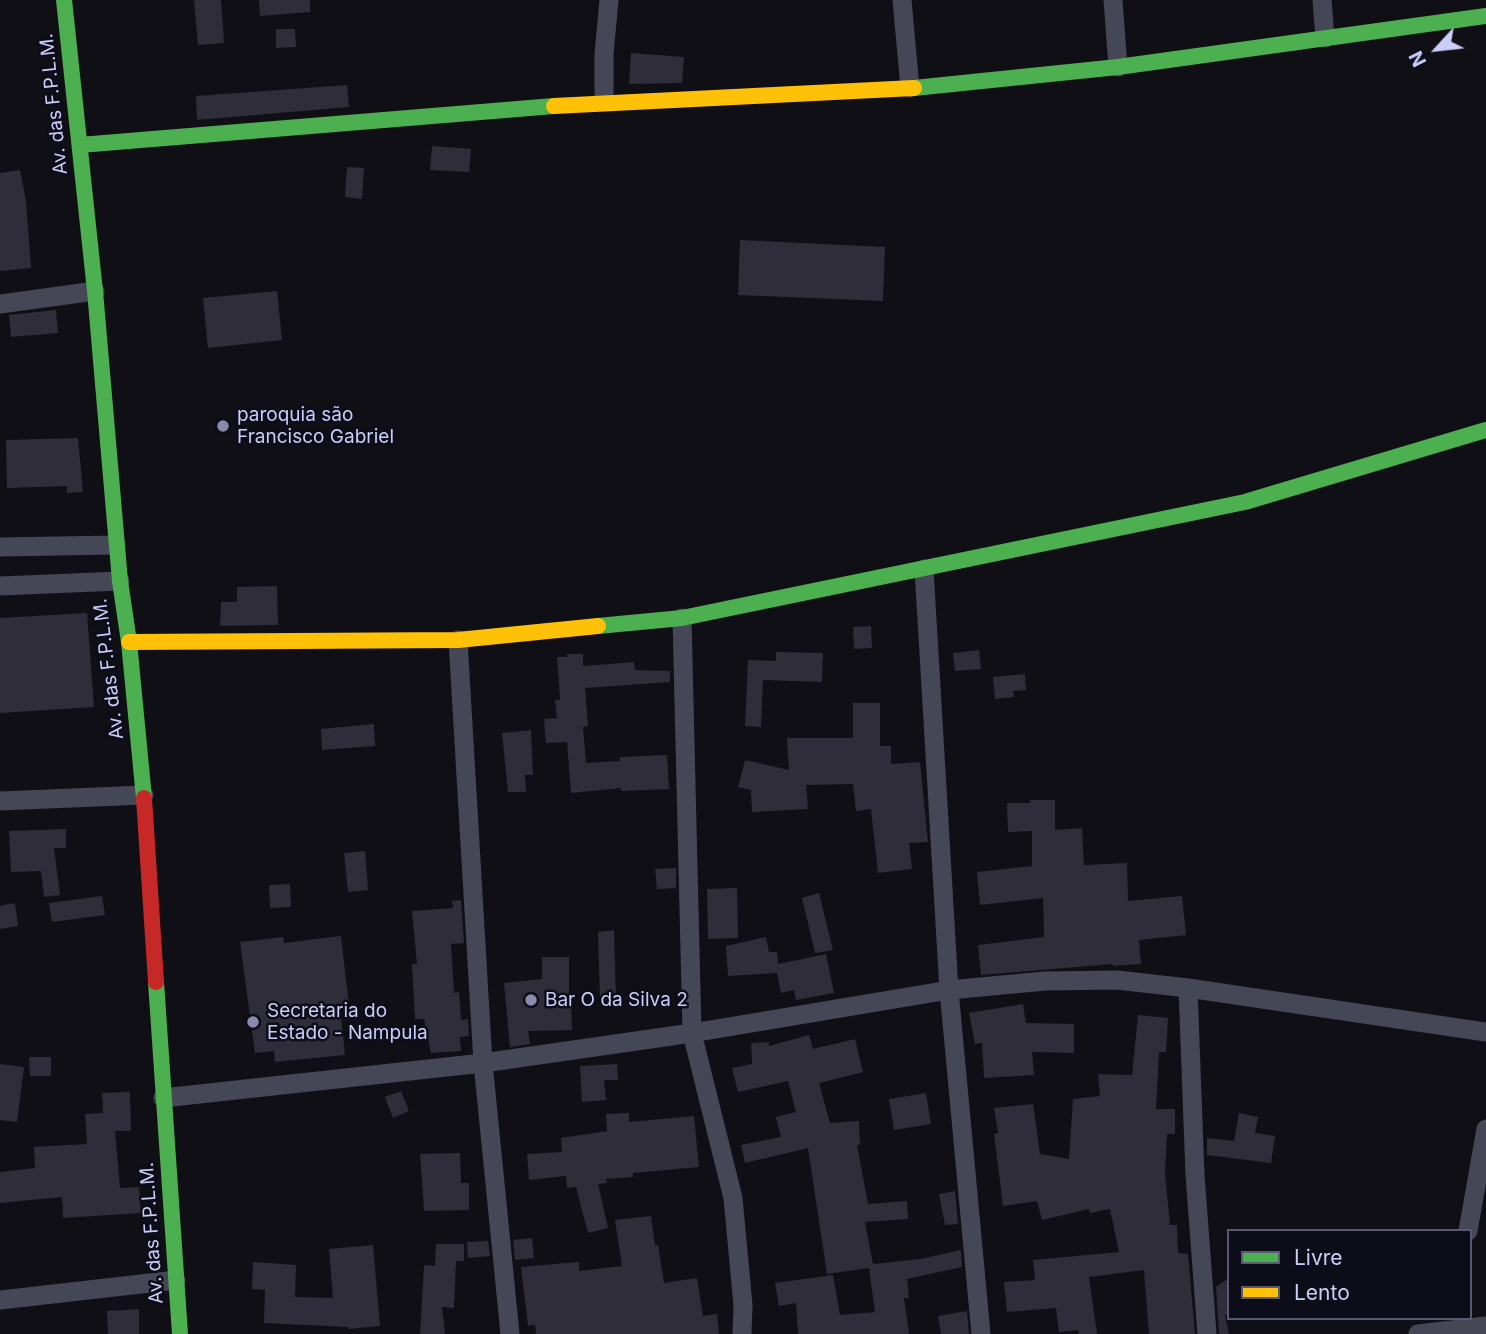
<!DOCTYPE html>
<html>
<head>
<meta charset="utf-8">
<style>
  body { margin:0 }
  #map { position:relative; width:1486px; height:1334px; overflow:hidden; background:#100f16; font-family:Inter,sans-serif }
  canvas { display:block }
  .legend { position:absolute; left:1227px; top:1229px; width:245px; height:91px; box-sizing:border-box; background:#0d0c19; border:2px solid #595973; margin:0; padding:9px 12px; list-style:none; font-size:21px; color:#cbcdf9 }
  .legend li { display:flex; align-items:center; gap:14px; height:35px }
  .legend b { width:35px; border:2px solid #595973 }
  .north { position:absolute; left:1402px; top:14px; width:70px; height:70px; -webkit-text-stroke:5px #0d0c19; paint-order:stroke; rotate:243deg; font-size:19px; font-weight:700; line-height:28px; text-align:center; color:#cbcdf9 }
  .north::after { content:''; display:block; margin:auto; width:24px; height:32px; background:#cbcdf9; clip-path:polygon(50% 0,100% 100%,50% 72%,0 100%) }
</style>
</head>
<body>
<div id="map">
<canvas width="1486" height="1334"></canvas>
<ul class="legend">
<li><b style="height:9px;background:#4caf50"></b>Livre</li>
<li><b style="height:9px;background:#ffc107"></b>Lento</li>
</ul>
<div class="north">N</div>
</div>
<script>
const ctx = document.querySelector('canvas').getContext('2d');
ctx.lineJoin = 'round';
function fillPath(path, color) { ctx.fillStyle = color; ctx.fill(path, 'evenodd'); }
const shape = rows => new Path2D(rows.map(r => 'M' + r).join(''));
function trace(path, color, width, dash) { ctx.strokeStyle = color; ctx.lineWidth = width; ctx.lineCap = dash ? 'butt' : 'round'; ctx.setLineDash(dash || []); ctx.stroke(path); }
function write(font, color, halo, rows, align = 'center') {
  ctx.font = font + ' Inter,sans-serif'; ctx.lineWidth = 5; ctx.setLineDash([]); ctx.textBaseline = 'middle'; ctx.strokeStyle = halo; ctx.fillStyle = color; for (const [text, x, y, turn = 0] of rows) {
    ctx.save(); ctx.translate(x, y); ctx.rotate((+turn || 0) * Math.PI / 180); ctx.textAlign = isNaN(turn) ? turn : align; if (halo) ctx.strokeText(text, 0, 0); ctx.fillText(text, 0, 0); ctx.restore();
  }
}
const building = shape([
  [194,0,221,0,224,43,198,45],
  [259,0,310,0,310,12,260,16],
  [276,29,295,29,296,47,276,48],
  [631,53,684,57,682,83,629,84],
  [347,85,349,107,197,120,196,96],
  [432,146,471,149,469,172,430,170],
  [347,167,364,168,362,199,345,197],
  [20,170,26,201,31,268,0,271,0,173],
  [740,240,885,247,883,301,738,295],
  [277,291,282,340,208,348,203,298],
  [56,310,58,333,11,337,9,315],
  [78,438,83,492,67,493,67,486,7,488,6,440],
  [277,586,278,625,220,626,221,602,237,602,237,587],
  [87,613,94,707,0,713,0,618],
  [871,626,872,648,854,649,853,627],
  [979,650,981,669,955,671,953,653],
  [776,652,823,653,822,682,763,680,761,727,745,726,748,660,776,661],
  [567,654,583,654,583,666,634,662,635,670,670,671,670,682,585,688,588,726,583,727,586,763,620,761,620,757,667,755,669,789,621,791,621,788,571,793,567,742,546,743,544,719,557,718,555,700,560,700,557,657,567,657],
  [1025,674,1026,690,1013,691,1014,697,995,699,993,677],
  [853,703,880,703,880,746,891,746,891,764,920,762,928,842,909,843,912,869,878,873,871,809,856,811,853,784,806,785,808,809,752,812,751,790,738,787,745,760,789,770,787,738,853,738],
  [374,724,375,746,322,750,321,729],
  [531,730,533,775,525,775,526,792,508,792,502,733],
  [1030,800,1055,800,1055,830,1082,828,1084,865,1127,863,1128,901,1182,896,1186,935,1139,940,1141,964,1113,966,1113,964,981,975,978,945,1044,937,1043,898,980,905,977,872,1032,866,1032,831,1008,832,1007,803,1030,803],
  [66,829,66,848,54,848,60,895,44,897,41,871,11,872,9,831],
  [365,851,368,890,348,892,344,853],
  [676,868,676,888,657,889,655,869],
  [290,884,291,907,270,908,269,885],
  [737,888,738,938,708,939,707,889],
  [819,893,833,950,815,953,802,898],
  [102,896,105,915,52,922,49,903],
  [461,900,464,943,451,944,454,993,459,992,461,1020,468,1019,469,1036,460,1037,461,1051,431,1053,424,1019,415,1019,412,964,417,964,412,911,453,908,452,901],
  [15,903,18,926,0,929,0,906],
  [614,930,616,1000,600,1000,598,932],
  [341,936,349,1005,340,1006,345,1055,275,1062,274,1051,255,1053,240,942,283,937,284,943],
  [766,937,769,952,777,952,778,964,826,954,834,993,796,1000,794,990,781,993,777,973,728,976,726,946],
  [542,957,569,957,569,999,571,999,572,1030,528,1031,530,1044,510,1047,504,983,542,979],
  [1023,1004,1026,1023,1074,1024,1074,1053,1032,1052,1034,1075,984,1078,982,1043,975,1044,969,1013],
  [1138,1015,1168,1018,1166,1052,1159,1052,1156,1109,1175,1109,1175,1134,1167,1134,1165,1174,1170,1225,1177,1225,1178,1253,1188,1254,1195,1334,1149,1334,1144,1270,1089,1277,1097,1334,1079,1334,1078,1330,1059,1332,1056,1308,1007,1312,1004,1282,1035,1280,1033,1260,1119,1252,1110,1209,1090,1213,1089,1209,1042,1220,1037,1201,1003,1206,994,1134,998,1133,994,1108,1033,1104,1040,1154,1069,1159,1073,1099,1100,1096,1098,1074,1132,1075],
  [809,1035,813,1049,855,1039,863,1072,819,1083,830,1123,859,1121,860,1145,857,1145,868,1204,907,1201,908,1219,865,1222,873,1264,920,1259,961,1250,962,1267,907,1279,909,1298,904,1298,909,1334,798,1334,796,1303,779,1306,775,1283,833,1275,840,1315,875,1312,869,1268,827,1274,808,1148,745,1163,741,1145,781,1137,776,1117,796,1112,788,1081,738,1092,732,1068,752,1064,751,1043,769,1042,769,1046],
  [29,1057,51,1057,51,1076,30,1076],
  [0,1064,24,1067,17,1122,0,1120],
  [617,1064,618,1080,604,1080,606,1100,582,1102,580,1066],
  [401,1091,409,1111,393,1118,385,1097],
  [130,1092,131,1131,115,1131,120,1188,139,1187,141,1213,63,1218,62,1197,0,1203,0,1172,35,1168,34,1147,87,1144,85,1114,103,1113,102,1093],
  [926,1093,931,1124,894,1130,889,1099],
  [629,1113,629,1122,694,1116,699,1167,633,1173,633,1177,606,1179,607,1183,598,1184,608,1228,588,1233,576,1187,567,1188,566,1176,529,1180,527,1154,562,1152,561,1138,607,1131,606,1114],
  [1239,1113,1258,1117,1255,1133,1275,1136,1271,1163,1207,1155,1207,1138,1234,1141],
  [460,1153,461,1183,469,1183,469,1210,424,1211,420,1154],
  [955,1191,958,1224,945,1225,939,1194],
  [651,1216,655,1246,658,1245,664,1283,697,1278,703,1316,717,1314,719,1334,536,1334,535,1325,528,1326,521,1267,579,1262,579,1271,622,1266,615,1220],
  [532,1238,534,1258,515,1260,513,1240],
  [488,1241,490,1256,468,1258,467,1242],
  [436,1244,464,1244,464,1261,456,1261,454,1308,442,1307,445,1334,420,1334,424,1265,435,1266],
  [373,1245,380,1326,348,1329,348,1327,264,1323,265,1290,252,1289,253,1262,296,1265,295,1297,333,1298,329,1249],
  [1229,1278,1229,1313,1225,1315,1229,1334,1219,1334,1216,1287],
  [139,1309,139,1334,108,1334,107,1311],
  [967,1311,969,1334,941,1334,938,1316]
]);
const street = shape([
  [902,0,910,88],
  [1113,0,1118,67],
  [1322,0,1325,38],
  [604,102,604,54,609,0],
  [0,304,95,291],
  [0,547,116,545],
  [924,569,949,990,981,1334],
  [0,586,120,581],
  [682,618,692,1033,733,1198,743,1305,742,1334],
  [458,640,483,1063,510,1334],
  [0,801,144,795],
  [1188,988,1195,1175,1207,1334],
  [163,1098,483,1063,692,1033,949,990,1045,981,1117,980,1188,988,1486,1032],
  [1468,1231,1486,1129],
  [0,1300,176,1280],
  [1418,1334,1486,1326]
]);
const fast = shape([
  [64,0,95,291,120,581,129,642,144,798],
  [914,88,1118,67,1486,16],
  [80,145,554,106],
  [598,626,682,618,1245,502,1486,430],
  [156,982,180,1334]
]);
const slow = shape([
  [554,106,914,88],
  [129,642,458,640,598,626]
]);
const jam = shape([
  [144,798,156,982]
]);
const markers = [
  [223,426,7,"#8a8aaa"],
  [531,1000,7,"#8a8aaa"],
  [253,1022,7,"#8a8aaa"]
];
const streetNames = [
  ["Av. das F.P.L.M.",54,104,-96],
  ["Av. das F.P.L.M.",109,669,-97],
  ["Av. das F.P.L.M.",152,1233,-94]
];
const poiNames = [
  ["paroquia são",237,415],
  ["Francisco Gabriel",237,437],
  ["Bar O da Silva 2",545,1000],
  ["Secretaria do",267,1011],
  ["Estado - Nampula",267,1033]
];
fillPath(building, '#2e2d39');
trace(street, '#464756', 19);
trace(fast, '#4caf50', 16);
trace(slow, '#ffc107', 16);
trace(jam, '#c62828', 16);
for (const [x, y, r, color] of markers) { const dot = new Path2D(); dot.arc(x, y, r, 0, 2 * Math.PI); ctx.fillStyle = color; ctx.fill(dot); trace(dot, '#0d0c19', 2.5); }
write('19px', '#cbcdf9', '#0d0c19', streetNames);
write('19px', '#cbcdf9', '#0d0c19', poiNames, 'left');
</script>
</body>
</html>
